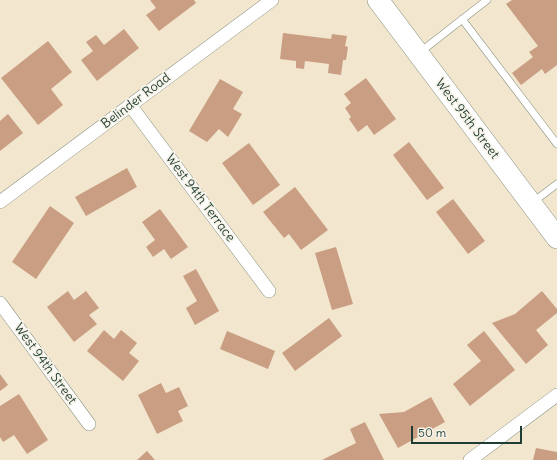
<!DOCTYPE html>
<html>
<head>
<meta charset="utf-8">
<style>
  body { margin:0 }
  #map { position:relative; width:557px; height:460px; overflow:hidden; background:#f2e6ce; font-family:Delius,sans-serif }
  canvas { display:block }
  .scale { position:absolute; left:411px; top:426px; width:111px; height:18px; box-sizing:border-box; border:2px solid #1f3d34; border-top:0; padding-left:5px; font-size:12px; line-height:14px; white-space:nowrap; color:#1f3d34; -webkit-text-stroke:3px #f7f3e8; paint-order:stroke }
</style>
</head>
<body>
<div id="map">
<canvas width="557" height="460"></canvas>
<div class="scale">50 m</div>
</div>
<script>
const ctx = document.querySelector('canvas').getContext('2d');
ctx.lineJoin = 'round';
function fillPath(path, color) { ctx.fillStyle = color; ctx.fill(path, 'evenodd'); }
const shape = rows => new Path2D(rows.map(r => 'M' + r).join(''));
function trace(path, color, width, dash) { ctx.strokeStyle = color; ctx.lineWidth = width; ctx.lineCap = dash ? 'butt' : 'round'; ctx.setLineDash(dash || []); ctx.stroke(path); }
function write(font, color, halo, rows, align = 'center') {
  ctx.font = font + ' Delius,sans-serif'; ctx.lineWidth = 3.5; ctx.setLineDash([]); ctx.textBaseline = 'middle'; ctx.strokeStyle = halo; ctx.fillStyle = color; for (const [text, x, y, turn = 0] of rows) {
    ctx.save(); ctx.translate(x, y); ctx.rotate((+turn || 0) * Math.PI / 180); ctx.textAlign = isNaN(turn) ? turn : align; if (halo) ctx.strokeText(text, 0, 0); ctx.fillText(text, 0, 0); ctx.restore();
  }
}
const building = shape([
  [150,0,194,0,196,3,159,31,146,15,156,8],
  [512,0,557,0,557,65,545,74,542,69,521,85,512,73,533,57,529,52,538,46,506,4],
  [124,29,139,48,97,81,81,60,93,51,86,42,96,35,104,45],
  [283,33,331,39,332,34,347,36,345,46,348,47,346,60,343,60,341,75,328,73,329,64,305,61,304,69,296,68,296,61,280,59],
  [48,41,72,72,51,89,63,105,38,125,1,78],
  [366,78,396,119,374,135,367,125,358,132,349,119,351,117,345,108,351,103,344,94],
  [220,79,243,92,233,109,242,114,228,137,219,129,207,142,189,131],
  [8,114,23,133,0,151,0,121],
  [409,142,444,188,427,200,393,155],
  [249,143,280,185,253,205,222,163],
  [127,168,137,187,86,216,75,197],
  [295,187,328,230,301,250,289,234,284,238,263,212],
  [453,199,485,241,468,254,436,212],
  [50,206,74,223,36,279,12,262],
  [160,209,188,247,171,259,164,249,153,257,146,247,155,240,142,222],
  [336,247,353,304,332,310,315,253],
  [196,269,219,311,195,325,186,308,197,301,183,276],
  [68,291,74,300,86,291,99,308,89,315,97,324,74,342,47,307],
  [542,291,557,309,557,313,536,330,548,345,526,364,492,323,515,314],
  [329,318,342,336,295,371,282,353],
  [104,330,114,339,121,330,137,343,129,353,139,361,123,381,87,351],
  [227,331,275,351,268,369,220,349],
  [484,331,515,370,470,406,453,384,481,361,467,345],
  [0,374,8,385,0,391],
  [161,383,166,393,179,387,188,406,178,411,183,421,157,434,138,395],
  [19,394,48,440,27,454,14,435,3,442,0,437,0,406],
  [431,397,445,422,398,448,379,414,404,412],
  [365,422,384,460,322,460,356,443,350,429],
  [536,448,557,452,557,460,533,460],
  [147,451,155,460,137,460]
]);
const lane = shape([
  [462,19,557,144],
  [419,53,487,0],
  [533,202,557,184]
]);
const street = shape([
  [130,105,269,291],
  [0,202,272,0],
  [0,303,89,424],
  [470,460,557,395]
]);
const primary = shape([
  [378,0,557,238]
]);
const streetNames = [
  ["Belinder Road",136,101,-37],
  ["West 95th Street",467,119,53],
  ["West 94th Terrace",200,198,53],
  ["West 94th Street",45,364,54]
];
fillPath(building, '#c99e82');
trace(lane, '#889281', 8);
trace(street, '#889281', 14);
trace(primary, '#889281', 22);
trace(lane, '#fff', 7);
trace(street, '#fff', 13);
trace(primary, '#fff', 21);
write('13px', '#1f3d34', '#f7f3e8', streetNames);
</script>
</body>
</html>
